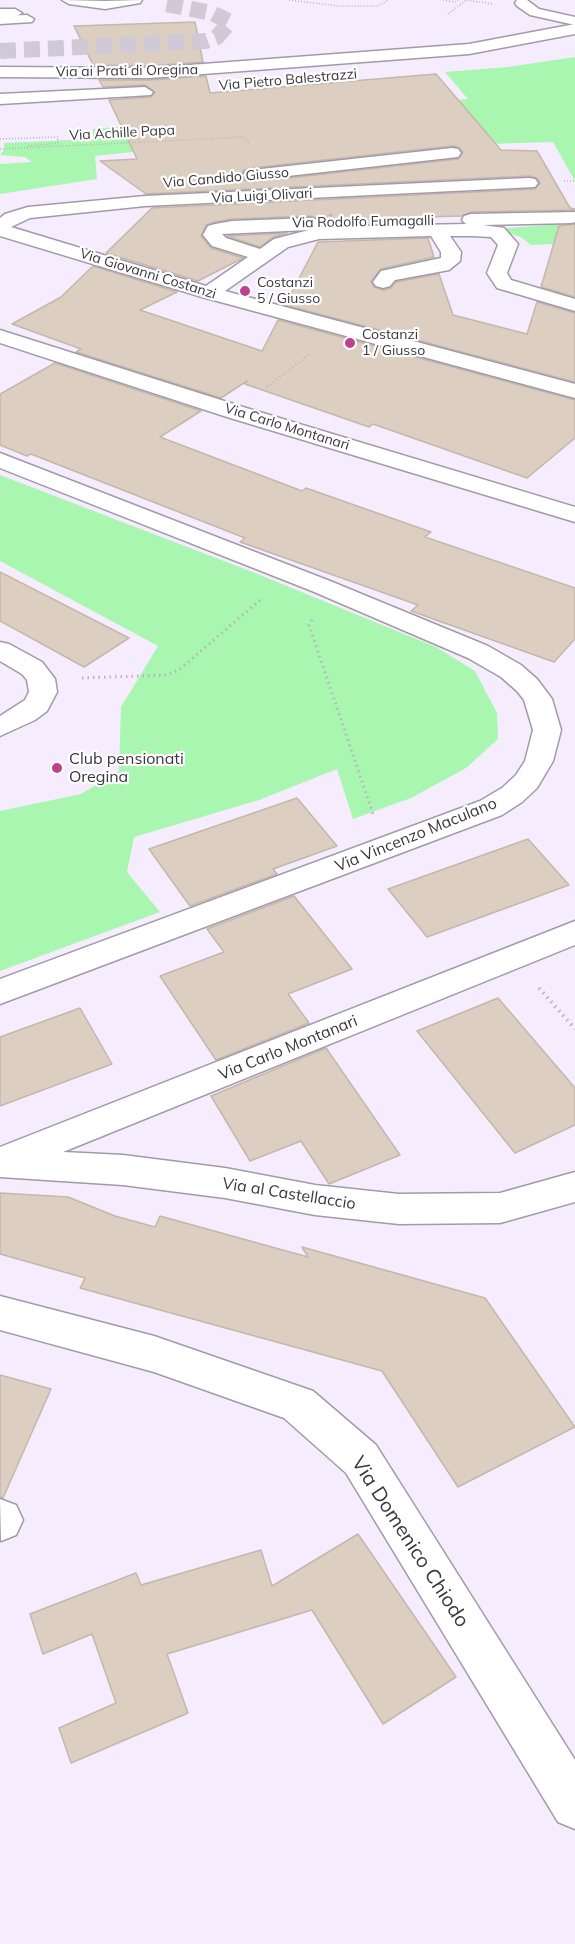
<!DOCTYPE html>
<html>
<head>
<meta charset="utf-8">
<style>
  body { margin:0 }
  canvas { display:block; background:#f5edfd }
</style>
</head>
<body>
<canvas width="575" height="1944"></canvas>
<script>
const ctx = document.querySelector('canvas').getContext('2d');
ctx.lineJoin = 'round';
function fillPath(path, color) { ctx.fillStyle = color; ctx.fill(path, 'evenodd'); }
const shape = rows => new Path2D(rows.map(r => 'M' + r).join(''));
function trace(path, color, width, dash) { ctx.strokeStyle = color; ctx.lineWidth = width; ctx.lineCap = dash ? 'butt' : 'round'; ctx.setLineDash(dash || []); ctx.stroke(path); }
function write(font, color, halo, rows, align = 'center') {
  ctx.font = font + ' Mulish,sans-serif'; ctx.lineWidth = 4.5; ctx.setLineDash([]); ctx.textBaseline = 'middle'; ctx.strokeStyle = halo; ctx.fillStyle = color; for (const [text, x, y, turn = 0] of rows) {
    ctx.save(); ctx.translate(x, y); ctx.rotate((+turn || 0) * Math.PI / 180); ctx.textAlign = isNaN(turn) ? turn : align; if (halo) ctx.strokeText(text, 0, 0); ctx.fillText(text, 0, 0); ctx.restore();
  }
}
const green = shape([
  [575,57,575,181,553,142,456,145,433,120,95,156,97,179,0,194,0,164,32,162,25,157,0,155,4,150,4,143,93,139,93,129,468,99,445,72,508,67],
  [575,223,575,243,531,245,521,237,496,229],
  [0,475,255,573,436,647,475,671,497,713,498,739,466,768,411,798,353,819,337,769,259,800,134,837,127,872,160,912,0,971,0,811,81,794,119,771,121,707,158,646,0,561]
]);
const building = shape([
  [195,22,203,62,150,66,93,65,74,26,195,22],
  [436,74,501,150,537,151,570,208,575,209,575,210,471,212,462,216,421,217,423,223,326,225,332,214,320,220,311,216,232,219,215,222,206,225,201,236,211,248,243,258,198,281,106,253,152,208,535,189,540,183,537,178,529,176,146,194,100,161,137,159,109,100,151,97,155,92,145,85,103,87,99,80,150,80,206,76,210,93,436,74],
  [452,146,458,147,463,152,458,159,252,182,244,180,241,175,244,170,252,168,452,146],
  [575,224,575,297,541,287,559,226,575,224],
  [287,233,273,237,260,247,227,236,287,233],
  [428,238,434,257,381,269,371,281,374,287,384,290,391,288,396,282,439,274,453,315,527,334,537,302,575,313,575,382,285,305,318,242,428,238],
  [93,266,177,292,140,310,262,351,278,320,575,400,575,438,527,478,373,424,369,427,245,384,247,381,221,398,76,352,81,349,12,324,61,297,93,266],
  [55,363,201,411,160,437,302,491,306,488,431,532,425,537,575,588,575,639,554,662,411,611,418,605,240,542,245,538,31,454,27,456,0,445,0,394,55,363],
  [0,572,129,638,84,667,0,621,0,572],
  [297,798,337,846,273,869,277,874,190,906,149,849,297,798],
  [528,839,569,885,427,937,388,889,528,839],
  [294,896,352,969,288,994,309,1023,216,1060,160,976,224,952,207,929,294,896],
  [498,998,575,1088,575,1125,515,1153,417,1031,498,998],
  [80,1008,112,1064,0,1106,0,1037,80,1008],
  [326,1048,400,1155,329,1184,301,1141,250,1161,211,1096,326,1048],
  [0,1193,68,1197,115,1216,155,1227,160,1216,308,1257,302,1247,485,1298,575,1427,458,1487,382,1371,80,1288,85,1278,0,1254,0,1193],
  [0,1375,51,1389,3,1498,0,1497,0,1375],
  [358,1534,456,1677,383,1724,312,1610,167,1654,188,1713,71,1763,59,1728,116,1703,92,1634,43,1654,30,1614,136,1573,141,1585,261,1550,272,1586,358,1534]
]);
const streetTunnel = shape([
  [0,51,206,41,217,37,230,22,212,13,161,3]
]);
const pathFar3 = shape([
  [289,0,339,6,377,6,389,0],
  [443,0,455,2,458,0],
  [448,14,466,0,493,4],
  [0,139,58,137,58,143,27,146],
  [0,149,245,137,249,144],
  [564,181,575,181]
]);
const pathFar2 = shape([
  [267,387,311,353]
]);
const pathFar1 = shape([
  [312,620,309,625,373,814],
  [82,678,166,675,179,670,260,600]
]);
const path = shape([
  [539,988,575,1029]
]);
const lane = shape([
  [517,0,527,0,539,9,575,17,575,25,530,15,517,6,515,3,517,0],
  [0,9,15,9,22,13,15,17,0,17,0,9]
]);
const street = shape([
  [62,0,105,1,142,0,140,3,105,9,69,4,62,0],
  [27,15,34,19,32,22,0,24,0,16,27,15],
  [575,24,575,34,469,54,150,78,0,77,0,67,150,68,469,44,575,24],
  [145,87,153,92,151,95,0,104,0,94,145,87],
  [452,148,458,149,461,153,458,157,252,180,246,179,243,175,246,171,252,170,452,148],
  [529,178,535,179,538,183,535,187,145,206,30,218,11,227,206,286,248,257,212,246,203,235,208,226,215,224,232,221,311,218,318,220,320,224,318,227,466,224,462,220,464,216,471,214,575,212,575,222,572,223,483,225,504,228,518,244,507,273,511,280,575,299,575,311,497,288,487,273,498,245,491,237,472,236,450,236,461,252,460,261,449,270,395,280,390,286,383,288,376,286,373,282,381,271,441,258,441,252,431,236,319,239,288,247,225,291,575,384,575,398,202,297,0,236,0,218,5,214,28,207,145,196,529,178],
  [309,230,274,239,260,249,226,238,222,234,309,230],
  [0,330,243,407,575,507,575,522,227,417,0,343,0,330],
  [0,453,330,581,488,646,521,665,537,679,552,699,561,730,553,761,537,788,522,802,502,815,0,1004,0,979,480,801,502,788,516,775,525,761,533,730,524,700,517,691,501,677,468,658,312,591,0,468,0,453],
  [0,642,9,644,42,662,55,679,57,692,47,711,35,720,0,736,0,716,25,700,29,692,27,680,22,674,0,661,0,642],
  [575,921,575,945,63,1152,123,1155,225,1168,315,1185,399,1194,500,1193,575,1172,575,1202,500,1223,399,1224,315,1215,225,1198,123,1185,0,1177,0,1147,575,921],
  [0,1296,154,1336,313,1391,376,1445,575,1760,575,1829,558,1822,346,1473,284,1418,154,1372,0,1330,0,1296],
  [0,1499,16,1505,23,1520,16,1535,1,1541,0,1499]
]);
const markers = [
  [245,291,6,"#be4190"],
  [350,343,6,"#be4190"],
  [57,768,6,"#be4190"]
];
const farStreetnames = [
  ["Via ai Prati di Oregina",127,71,-1],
  ["Via Pietro Balestrazzi",288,80,-5],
  ["Via Achille Papa",122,133,-3],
  ["Via Candido Giusso",226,178,-5],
  ["Via Luigi Olivari",262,196,-3],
  ["Via Rodolfo Fumagalli",363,222,-1],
  ["Via Giovanni Costanzi",148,274,17],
  ["Via Carlo Montanari",287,427,17]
];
const farPoinames = [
  ["Costanzi",257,283],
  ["5 / Giusso",257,299],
  ["Costanzi",362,335],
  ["1 / Giusso",362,351]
];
const poiNames = [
  ["Club pensionati",69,759],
  ["Oregina",69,777]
];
const streetNames = [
  ["Via Vincenzo Maculano",416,835,-22],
  ["Via Carlo Montanari",288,1048,-22],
  ["Via al Castellaccio",289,1194,9]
];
const nearStreetnames = [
  ["Via Domenico Chiodo",410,1542,57]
];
fillPath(green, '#a8f6b0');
fillPath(building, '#dccfc2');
trace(building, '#c4b7ab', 1.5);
trace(streetTunnel, '#d0c9d7', 16, [16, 8]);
trace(lane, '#a29aa9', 3);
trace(street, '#a29aa9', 3);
trace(pathFar3, '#b9b2bf', 1.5, [1, 2]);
trace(pathFar2, '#b9b2bf', 2, [1, 3]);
trace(pathFar1, '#b9b2bf', 3, [1.5, 4]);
trace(path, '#b9b2bf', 4, [1.5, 4.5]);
fillPath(lane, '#fff');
fillPath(street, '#fff');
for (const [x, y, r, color] of markers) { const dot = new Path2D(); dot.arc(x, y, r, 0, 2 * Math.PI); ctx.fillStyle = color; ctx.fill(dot); trace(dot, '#fff', 2); }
write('14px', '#3a373d', '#fff', farStreetnames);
write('14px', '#3a373d', '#fff', farPoinames, 'left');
write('16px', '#3a373d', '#fff', poiNames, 'left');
write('16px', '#3a373d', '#fff', streetNames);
write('20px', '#3a373d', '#fff', nearStreetnames);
</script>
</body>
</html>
